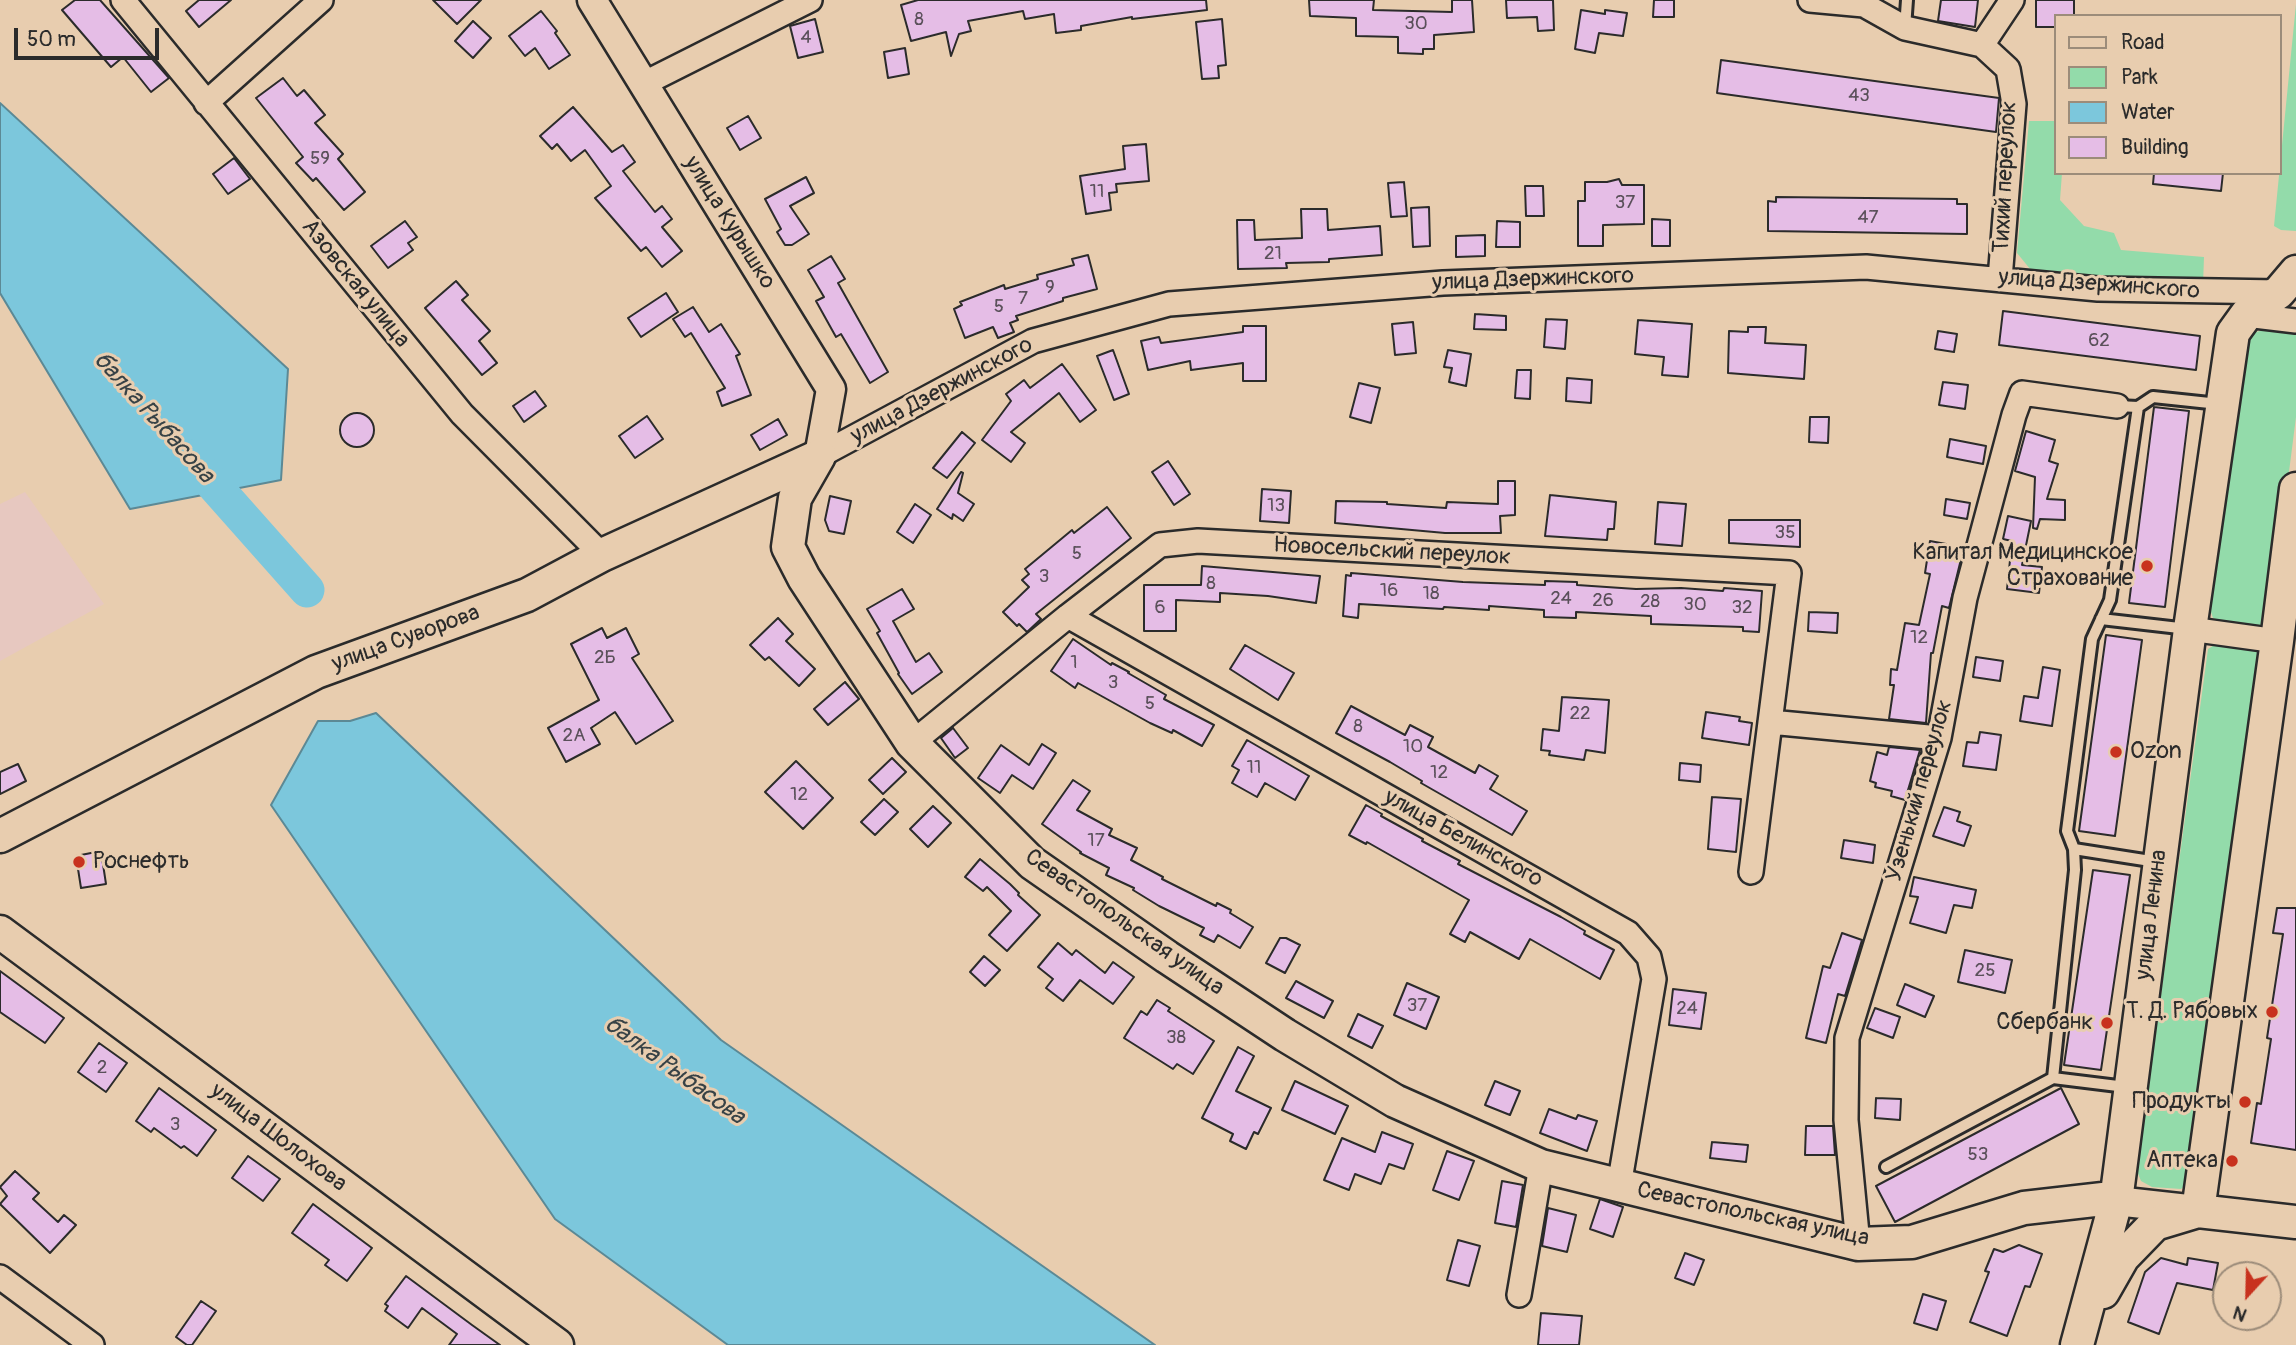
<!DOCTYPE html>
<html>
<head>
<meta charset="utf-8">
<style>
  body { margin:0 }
  #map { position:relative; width:2296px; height:1345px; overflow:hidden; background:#e8cdaf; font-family:Pangolin,sans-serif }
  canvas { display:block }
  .legend { position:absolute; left:2054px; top:14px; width:228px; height:161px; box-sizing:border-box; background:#e8cdaf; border:2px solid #9c8c7a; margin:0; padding:9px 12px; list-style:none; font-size:21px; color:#2b2b2b }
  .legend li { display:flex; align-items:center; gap:14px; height:35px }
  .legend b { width:35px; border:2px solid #9c8c7a }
  .north { position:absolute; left:2212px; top:1261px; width:70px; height:70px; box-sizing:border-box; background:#e8cdaf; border:2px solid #9c8c7a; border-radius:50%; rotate:202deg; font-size:19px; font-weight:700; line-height:28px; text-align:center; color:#2b2b2b }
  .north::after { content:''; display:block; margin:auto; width:24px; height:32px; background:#c8321e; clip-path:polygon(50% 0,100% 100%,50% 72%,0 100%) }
  .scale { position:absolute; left:14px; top:28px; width:145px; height:32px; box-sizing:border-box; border:4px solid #2b2b2b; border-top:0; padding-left:9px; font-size:21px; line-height:24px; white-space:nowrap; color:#2b2b2b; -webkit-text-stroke:5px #e8cdaf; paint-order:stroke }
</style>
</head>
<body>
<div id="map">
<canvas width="2296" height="1345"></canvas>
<ul class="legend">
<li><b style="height:9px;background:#e8cdaf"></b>Road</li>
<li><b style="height:19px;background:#93dbaa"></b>Park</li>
<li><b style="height:19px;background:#7cc7dc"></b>Water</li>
<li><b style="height:19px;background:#e5bde6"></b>Building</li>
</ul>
<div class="north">N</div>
<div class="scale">50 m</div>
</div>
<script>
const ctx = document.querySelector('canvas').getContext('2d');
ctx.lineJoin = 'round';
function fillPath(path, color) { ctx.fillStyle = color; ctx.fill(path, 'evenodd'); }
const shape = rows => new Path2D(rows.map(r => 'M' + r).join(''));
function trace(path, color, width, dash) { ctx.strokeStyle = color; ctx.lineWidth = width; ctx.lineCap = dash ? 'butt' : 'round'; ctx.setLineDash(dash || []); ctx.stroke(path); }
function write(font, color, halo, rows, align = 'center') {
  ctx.font = font + ' Pangolin,sans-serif'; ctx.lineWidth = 6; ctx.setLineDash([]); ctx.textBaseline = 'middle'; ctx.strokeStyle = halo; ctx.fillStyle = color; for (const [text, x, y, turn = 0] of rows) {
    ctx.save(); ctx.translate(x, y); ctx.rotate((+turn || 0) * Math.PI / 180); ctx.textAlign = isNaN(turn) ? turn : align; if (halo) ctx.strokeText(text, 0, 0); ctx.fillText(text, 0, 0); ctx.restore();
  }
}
const built = shape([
  [25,492,104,604,0,661,0,504]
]);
const green = shape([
  [2296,4,2296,231,2281,230,2274,226],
  [2029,121,2056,121,2056,173,2062,173,2060,200,2084,226,2114,233,2121,250,2204,257,2203,285,2035,275,2017,253],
  [2268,329,2292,332,2296,334,2296,417,2272,605,2268,615,2262,625,2254,628,2225,624,2213,618,2210,609,2249,340,2252,333],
  [2219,642,2259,649,2263,659,2190,1181,2181,1189,2152,1187,2141,1181,2137,1171,2208,649]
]);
const water = shape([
  [0,103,288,369,281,480,130,509,0,293,0,103],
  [376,713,721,1040,1155,1345,728,1345,555,1219,271,805,318,721,350,721,376,713]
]);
const river = shape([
  [189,457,307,590]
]);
const building = shape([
  [75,0,100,0,169,78,151,92,123,57,111,67,62,10,75,0],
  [199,0,231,0,199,27,186,11,199,0],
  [433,0,481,0,457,24,433,0],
  [918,0,1206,0,1207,10,1132,19,1132,17,1081,26,1081,30,1056,33,1054,14,1025,19,1023,11,968,21,971,31,959,34,951,56,946,32,911,41,901,5,918,0],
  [1309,0,1374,0,1373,10,1452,12,1452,0,1472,0,1474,32,1434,35,1434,49,1423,49,1423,54,1398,53,1398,37,1356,36,1356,18,1310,16,1309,0],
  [1506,0,1553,0,1554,30,1538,31,1537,17,1507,18,1506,0],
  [1654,0,1674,0,1674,17,1653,17,1654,0],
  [1941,0,1978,0,1975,27,1938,21,1941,0],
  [2036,0,2074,0,2074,16,2056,16,2056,27,2036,27,2036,0],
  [1581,10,1605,14,1605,10,1627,13,1623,36,1599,33,1595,53,1575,49,1581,10],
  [541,11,557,31,555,33,570,55,549,69,535,48,525,56,509,36,541,11],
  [815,19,823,52,798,58,790,26,815,19],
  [1222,19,1226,65,1218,66,1219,78,1202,79,1196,22,1222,19],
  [473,21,491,38,473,58,455,41,473,21],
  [905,48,909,74,888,78,884,52,905,48],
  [1721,60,1999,98,1996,132,1717,93,1721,60],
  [283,78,297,96,304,90,325,115,315,123,343,154,338,159,365,192,344,210,316,178,313,181,296,163,303,157,256,98,283,78],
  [573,107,612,152,623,145,635,162,623,171,655,212,662,206,672,219,662,227,682,251,662,267,646,247,641,251,595,198,611,186,585,150,571,161,557,144,552,149,540,136,573,107],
  [748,116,761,138,740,150,727,128,748,116],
  [1146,144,1149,181,1116,184,1117,192,1109,193,1111,210,1086,214,1080,176,1125,169,1123,146,1146,144],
  [234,158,250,179,228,194,213,174,234,158],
  [2154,173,2223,173,2221,191,2153,184,2154,173],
  [806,177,814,193,790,206,809,234,792,245,785,245,777,232,781,229,765,199,806,177],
  [1619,179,1622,185,1644,185,1644,224,1603,225,1603,246,1578,246,1578,201,1585,201,1585,182,1607,182,1619,179],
  [1404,182,1407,216,1391,217,1388,183,1404,182],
  [1525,186,1543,186,1544,216,1526,216,1525,186],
  [1776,197,1957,199,1957,204,1967,204,1967,234,1768,231,1768,201,1776,202,1776,197],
  [1429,207,1430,246,1413,247,1411,208,1429,207],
  [1301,209,1327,209,1328,230,1380,226,1382,255,1329,259,1329,262,1286,263,1287,268,1238,269,1237,220,1254,220,1255,240,1302,238,1301,209],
  [1652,219,1670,220,1670,246,1652,246,1652,219],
  [405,221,417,237,408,243,413,250,388,268,371,246,405,221],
  [1497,221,1520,222,1520,247,1496,247,1497,221],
  [1485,235,1485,256,1456,257,1456,236,1485,235],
  [1088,255,1097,289,1063,298,1063,301,1016,316,1018,320,1010,323,1014,332,998,338,993,327,965,338,954,309,962,305,960,302,1004,285,1005,289,1038,279,1037,275,1074,265,1072,259,1088,255],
  [831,256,845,279,838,283,888,372,870,383,841,334,836,337,816,301,824,297,808,270,831,256],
  [456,281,468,295,462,300,490,331,479,341,497,363,482,375,425,308,456,281],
  [666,293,678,312,641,337,628,318,666,293],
  [693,307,709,332,721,324,740,354,736,356,751,395,722,406,717,392,725,388,691,333,685,337,673,319,693,307],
  [2003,311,2200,336,2196,370,1999,345,2003,311],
  [1475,314,1506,316,1506,330,1474,329,1475,314],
  [1546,319,1567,320,1565,349,1544,347,1546,319],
  [1638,320,1692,324,1688,377,1662,375,1664,357,1635,354,1638,320],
  [1413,322,1416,353,1395,355,1392,324,1413,322],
  [1243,326,1266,326,1266,381,1243,381,1243,363,1191,370,1190,361,1148,370,1141,341,1159,337,1161,343,1243,332,1243,326],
  [1748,327,1766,327,1765,343,1806,345,1804,379,1728,373,1729,331,1748,332,1748,327],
  [1938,331,1957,334,1954,352,1935,349,1938,331],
  [1113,350,1129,394,1114,400,1097,356,1113,350],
  [1448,350,1471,354,1466,386,1449,382,1452,368,1444,367,1448,350],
  [1062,364,1096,410,1080,422,1059,393,1011,432,1025,443,1011,462,982,440,1011,401,1006,394,1024,380,1030,388,1062,364],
  [1517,370,1531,370,1530,399,1515,398,1517,370],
  [1567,378,1592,380,1591,403,1566,401,1567,378],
  [1943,382,1968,385,1965,409,1939,405,1943,382],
  [1359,383,1380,388,1371,423,1350,417,1359,383],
  [535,391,546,406,524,422,513,406,535,391],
  [2154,407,2189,411,2165,607,2129,603,2154,407],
  '340 430a17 17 0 1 1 34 0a17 17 0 1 1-34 0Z',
  [647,416,663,439,635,458,619,436,647,416],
  [1810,417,1829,417,1828,443,1809,442,1810,417],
  [778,419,787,435,760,450,751,435,778,419],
  [2026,431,2055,440,2049,461,2058,464,2047,499,2065,500,2065,520,2040,519,2037,529,2033,528,2035,477,2015,471,2026,431],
  [962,432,975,443,947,478,933,468,962,432],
  [1950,439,1986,446,1983,464,1947,457,1950,439],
  [1168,461,1190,494,1174,505,1152,472,1168,461],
  [961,472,963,473,958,493,974,504,963,521,953,514,952,519,937,509,961,472],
  [1498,481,1515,481,1515,515,1500,516,1501,533,1445,533,1335,523,1336,501,1387,502,1387,504,1446,508,1447,502,1498,504,1498,481],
  [1262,489,1291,491,1289,523,1260,521,1262,489],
  [1550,495,1616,502,1614,529,1608,529,1607,540,1545,536,1550,495],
  [830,496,851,501,844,534,829,531,825,520,830,496],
  [1946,499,1970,503,1967,519,1944,515,1946,499],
  [1658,502,1686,504,1682,546,1655,544,1658,502],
  [915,504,931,515,913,543,897,532,915,504],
  [1107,507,1131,538,1036,614,1041,619,1027,632,1019,624,1017,626,1003,612,1029,587,1022,580,1029,574,1025,569,1072,530,1074,533,1107,507],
  [2008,516,2031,521,2022,565,2042,567,2039,593,2007,589,2012,541,2003,539,2008,516],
  [1729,520,1800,520,1800,547,1729,543,1729,520],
  [1930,541,1946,544,1945,548,1963,551,1949,608,1942,606,1933,653,1931,653,1926,723,1889,719,1894,685,1890,685,1891,669,1897,670,1905,623,1919,625,1930,574,1925,573,1930,541],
  [1202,566,1320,576,1316,603,1268,596,1220,593,1220,602,1176,600,1176,631,1144,631,1144,585,1201,585,1202,566],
  [1351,573,1463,582,1545,585,1545,581,1577,582,1577,585,1636,589,1681,588,1723,591,1724,588,1762,591,1759,632,1743,631,1743,627,1651,624,1651,616,1576,612,1576,618,1544,617,1544,610,1489,606,1489,610,1444,607,1443,609,1359,604,1358,618,1343,616,1346,575,1351,576,1351,573],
  [902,589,914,609,893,621,916,662,929,653,942,672,912,694,898,674,899,673,877,633,880,631,867,609,902,589],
  [1809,612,1838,613,1837,633,1808,631,1809,612],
  [778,618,793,634,786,641,815,669,799,686,769,657,765,660,750,645,778,618],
  [602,628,607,638,626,628,639,654,632,658,673,721,636,744,615,712,591,728,600,744,566,762,548,728,599,700,571,644,602,628],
  [2106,635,2142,640,2115,836,2079,831,2106,635],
  [1073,639,1111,665,1112,663,1129,672,1128,673,1166,695,1164,699,1214,725,1202,746,1173,730,1172,733,1150,723,1078,683,1075,688,1051,671,1073,639],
  [1245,645,1294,673,1278,700,1230,669,1245,645],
  [1976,657,2003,661,2000,681,1973,677,1976,657],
  [2043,667,2060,670,2052,726,2020,721,2024,696,2038,698,2043,667],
  [845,682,859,699,828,725,814,709,845,682],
  [1562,697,1609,700,1605,753,1586,750,1584,760,1549,755,1550,751,1541,750,1543,729,1559,731,1562,697],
  [1351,706,1405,735,1410,725,1433,737,1428,747,1475,773,1479,765,1498,776,1490,789,1527,811,1512,835,1421,783,1422,781,1390,762,1336,733,1351,706],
  [1706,712,1740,717,1739,721,1752,723,1749,745,1702,738,1706,712],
  [953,728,968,748,955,758,941,738,953,728],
  [1980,732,2001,735,1996,770,1963,766,1967,742,1978,743,1980,732],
  [1247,740,1309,776,1295,800,1265,783,1257,797,1232,783,1239,770,1232,766,1247,740],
  [1042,744,1056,753,1033,789,1012,775,1000,793,978,778,1001,745,1029,765,1042,744],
  [1889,747,1920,750,1905,800,1891,796,1892,791,1875,787,1876,783,1870,781,1877,752,1887,755,1889,747],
  [892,758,906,772,883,794,869,780,892,758],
  [796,761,833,798,803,829,765,792,796,761],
  [1680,763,1701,765,1700,782,1679,780,1680,763],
  [18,764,26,781,0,794,0,772,18,764],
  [1073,780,1090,791,1077,810,1112,829,1109,835,1137,848,1131,860,1163,877,1162,879,1216,906,1217,903,1231,910,1230,913,1253,927,1240,948,1218,935,1214,942,1200,935,1204,928,1159,906,1133,890,1134,888,1106,875,1109,868,1080,853,1081,852,1042,824,1073,780],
  [1712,797,1741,799,1736,852,1708,849,1712,797],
  [884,799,898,812,875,835,861,822,884,799],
  [1366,805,1382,814,1381,816,1423,839,1422,841,1460,861,1458,864,1561,917,1585,931,1584,934,1614,950,1600,979,1530,939,1519,959,1470,932,1465,942,1450,934,1469,900,1367,842,1366,844,1349,835,1366,805],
  [933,806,951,823,928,847,910,829,933,806],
  [1944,807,1960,812,1957,821,1971,826,1964,846,1933,836,1944,807],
  [1844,840,1875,845,1873,863,1841,858,1844,840],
  [101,851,106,884,81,888,76,856,101,851],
  [980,859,1010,884,1019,893,1018,895,1040,915,1007,951,989,935,1011,911,987,887,983,891,965,877,980,859],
  [2093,870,2130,875,2101,1070,2064,1065,2093,870],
  [1914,877,1976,890,1972,908,1954,905,1946,933,1910,923,1918,897,1910,896,1914,877],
  [2277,908,2296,908,2296,1150,2251,1143,2257,1103,2261,1104,2271,1039,2267,1038,2283,934,2273,933,2277,908],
  [1842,933,1862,940,1845,996,1838,994,1826,1043,1806,1038,1823,966,1830,968,1842,933],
  [1280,938,1286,938,1300,945,1285,973,1266,963,1280,938],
  [1058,943,1072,955,1076,950,1105,973,1113,962,1134,977,1113,1004,1080,980,1063,1001,1046,988,1053,979,1038,967,1058,943],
  [1965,950,2012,960,2005,993,1958,982,1965,950],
  [984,956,1000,970,985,986,970,972,984,956],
  [0,971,64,1018,45,1043,0,1012,0,971],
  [1296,981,1333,1001,1324,1018,1286,998,1296,981],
  [1407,983,1439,997,1426,1029,1394,1015,1407,983],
  [1905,984,1934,996,1925,1017,1897,1005,1905,984],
  [1673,989,1706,993,1701,1029,1669,1025,1673,989],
  [1157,1000,1170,1008,1168,1011,1214,1041,1193,1074,1177,1064,1173,1069,1124,1038,1141,1011,1147,1015,1157,1000],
  [1875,1008,1900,1017,1893,1038,1867,1028,1875,1008],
  [1358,1014,1383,1026,1372,1048,1348,1036,1358,1014],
  [99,1043,127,1063,106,1092,78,1072,99,1043],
  [1238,1047,1254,1056,1236,1091,1271,1108,1258,1134,1254,1132,1246,1149,1230,1141,1233,1134,1202,1118,1238,1047],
  [1295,1081,1348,1106,1335,1134,1282,1110,1295,1081],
  [1495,1081,1520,1091,1510,1115,1485,1105,1495,1081],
  [159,1088,216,1130,197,1156,184,1146,181,1148,154,1128,151,1132,136,1121,159,1088],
  [2061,1088,2079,1124,1895,1222,1876,1186,2061,1088],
  [1876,1098,1901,1099,1900,1120,1875,1118,1876,1098],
  [1549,1109,1576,1119,1578,1115,1597,1121,1587,1151,1540,1133,1549,1109],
  [1806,1126,1833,1126,1835,1155,1805,1155,1806,1126],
  [1382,1132,1413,1144,1404,1169,1389,1164,1381,1184,1355,1174,1349,1190,1324,1180,1342,1138,1375,1152,1382,1132],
  [1712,1142,1748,1145,1746,1162,1710,1158,1712,1142],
  [1447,1151,1474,1161,1459,1200,1433,1190,1447,1151],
  [248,1156,280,1179,263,1201,232,1178,248,1156],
  [15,1171,39,1193,33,1199,58,1222,64,1215,76,1225,50,1253,0,1204,7,1196,0,1187,15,1171],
  [1502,1181,1523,1185,1516,1227,1495,1223,1502,1181],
  [1600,1199,1623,1207,1613,1237,1590,1229,1600,1199],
  [313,1204,372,1248,347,1281,325,1265,329,1260,292,1233,313,1204],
  [1548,1208,1576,1215,1567,1252,1542,1246,1548,1208],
  [1458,1240,1480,1246,1469,1286,1447,1280,1458,1240],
  [2019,1245,2042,1254,2030,1287,2025,1286,2007,1336,1970,1322,1989,1272,1985,1271,1994,1249,2003,1252,2019,1245],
  [1685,1253,1704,1260,1694,1285,1675,1278,1685,1253],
  [2161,1258,2187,1265,2188,1258,2218,1263,2213,1290,2177,1283,2159,1334,2128,1322,2145,1272,2161,1258],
  [406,1276,472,1325,500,1345,449,1345,457,1334,422,1308,408,1328,385,1311,388,1306,385,1304,406,1276],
  [1923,1294,1946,1301,1937,1330,1914,1323,1923,1294],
  [201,1301,216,1311,192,1345,187,1345,176,1337,201,1301],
  [1541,1313,1582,1316,1579,1345,1538,1345,1541,1313]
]);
const service = shape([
  [1905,28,1907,0],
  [2117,406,2138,407,2110,600,2092,639,2067,831,2074,849,2075,870,2053,1078,2126,1087],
  [2138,407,2153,397,2219,404],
  [2101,619,2188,629],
  [2074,849,2157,862],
  [1886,1167,2053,1078]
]);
const minor = shape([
  [123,0,462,414,602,555],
  [1810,0,1864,5,1905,28,1982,45,2008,69,2014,104,2000,279],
  [1982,45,2012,0],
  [643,84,810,0],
  [206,103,321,0],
  [2246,315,2296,321],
  [819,456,1033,341,1169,304,1443,283,1866,267,2098,289,2279,292],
  [1068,616,1628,933,1649,957,1654,979,1619,1186],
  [2190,629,2277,641],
  [1770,722,1939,738],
  [912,743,1068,616,1160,545,1198,541,1789,573,1751,872],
  [1858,1244,1846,1120,1847,1038,1939,738,1965,598,2014,415,2022,393,2117,406],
  [0,1277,92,1345],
  [1519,1295,1541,1166]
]);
const tertiary = shape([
  [592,0,831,389,819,456],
  [2116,1201,2197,1210]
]);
const secondary = shape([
  [819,456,795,498,788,547,804,578,912,743,1032,863,1167,957,1285,1035,1395,1101,1541,1166,1858,1244,1912,1242,2024,1208,2103,1199,2116,1201],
  [0,836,316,672,527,595,602,555,819,456],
  [0,932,557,1345],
  [2198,1211,2277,641,2296,489],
  [2103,1292,2123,1257,2155,1224,2198,1211,2296,1222],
  [2077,1345,2116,1201,2190,629,2233,333,2246,315,2279,292,2296,272]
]);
const markers = [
  [2147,566,7,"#c8321e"],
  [2116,752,7,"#c8321e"],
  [79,862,7,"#c8321e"],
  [2272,1012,7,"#c8321e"],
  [2107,1023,7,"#c8321e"],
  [2245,1102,7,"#c8321e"],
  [2232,1161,7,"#c8321e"]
];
const numberNames = [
  ["8",919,20],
  ["30",1416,24],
  ["4",806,38],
  ["43",1859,96],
  ["59",320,159],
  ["11",1097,192],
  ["37",1625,203],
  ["47",1868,218],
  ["21",1273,254],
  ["9",1050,288],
  ["7",1023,299],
  ["5",999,307],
  ["62",2099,341],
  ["13",1276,506],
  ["35",1785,533],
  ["5",1077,554],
  ["3",1044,577],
  ["8",1211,584],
  ["16",1389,591],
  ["18",1431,594],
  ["24",1561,599],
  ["26",1603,601],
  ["28",1650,602],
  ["30",1695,605],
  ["6",1160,608],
  ["32",1742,608],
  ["12",1919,638],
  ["2Б",605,658],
  ["1",1074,663],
  ["3",1113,683],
  ["5",1150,704],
  ["22",1580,714],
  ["8",1358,727],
  ["2А",574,736],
  ["10",1413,747],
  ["11",1254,768],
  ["12",1439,773],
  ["12",799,795],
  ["17",1096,841],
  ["25",1985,971],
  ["37",1417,1006],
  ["24",1687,1009],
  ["38",1176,1038],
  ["2",102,1068],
  ["3",175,1125],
  ["53",1978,1155]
];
const streetNames = [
  ["Тихий переулок",2006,177,-87],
  ["улица Курышко",729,223,58],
  ["улица Дзержинского",1533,280,-2],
  ["Азовская улица",355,284,51],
  ["улица Дзержинского",2099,285,4],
  ["улица Дзержинского",942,391,-28],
  ["Новосельский переулок",1392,552,3],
  ["улица Суворова",406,639,-20],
  ["Узенький переулок",1920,791,-74],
  ["улица Белинского",1463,839,29],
  ["улица Ленина",2152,915,-83],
  ["Севастопольская улица",1124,923,35],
  ["улица Шолохова",278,1138,37],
  ["Севастопольская улица",1753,1215,12]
];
const poiNames = [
  ["Капитал Медицинское",2133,553],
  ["Страхование",2133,579],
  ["Ozon",2130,752,"left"],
  ["Роснефть",93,862,"left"],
  ["Т. Д. Рябовых",2258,1012],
  ["Сбербанк",2093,1023],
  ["Продукты",2231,1102],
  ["Аптека",2218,1161]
];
const waterNames = [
  ["балка Рыбасова",153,418,48],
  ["балка Рыбасова",674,1071,36]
];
fillPath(built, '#e7c8c0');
fillPath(green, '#93dbaa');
fillPath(water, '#7cc7dc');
trace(water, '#5c8995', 2);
trace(river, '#7cc7dc', 35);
fillPath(building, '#e5bde6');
trace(building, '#2b2b2b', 2);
trace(service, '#2b2b2b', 16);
trace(minor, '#2b2b2b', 28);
trace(tertiary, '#2b2b2b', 33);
trace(secondary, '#2b2b2b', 37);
trace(service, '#e8cdaf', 10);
trace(minor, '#e8cdaf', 23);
trace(tertiary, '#e8cdaf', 28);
trace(secondary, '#e8cdaf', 32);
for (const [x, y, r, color] of markers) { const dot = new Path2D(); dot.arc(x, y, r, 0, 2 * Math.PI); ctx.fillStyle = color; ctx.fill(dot); trace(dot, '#e8cdaf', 2.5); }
write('19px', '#5a505a', null, numberNames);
write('23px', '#2b2b2b', '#e8cdaf', streetNames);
write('23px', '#2b2b2b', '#e8cdaf', poiNames, 'right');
write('italic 24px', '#374246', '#e8cdaf', waterNames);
</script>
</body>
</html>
